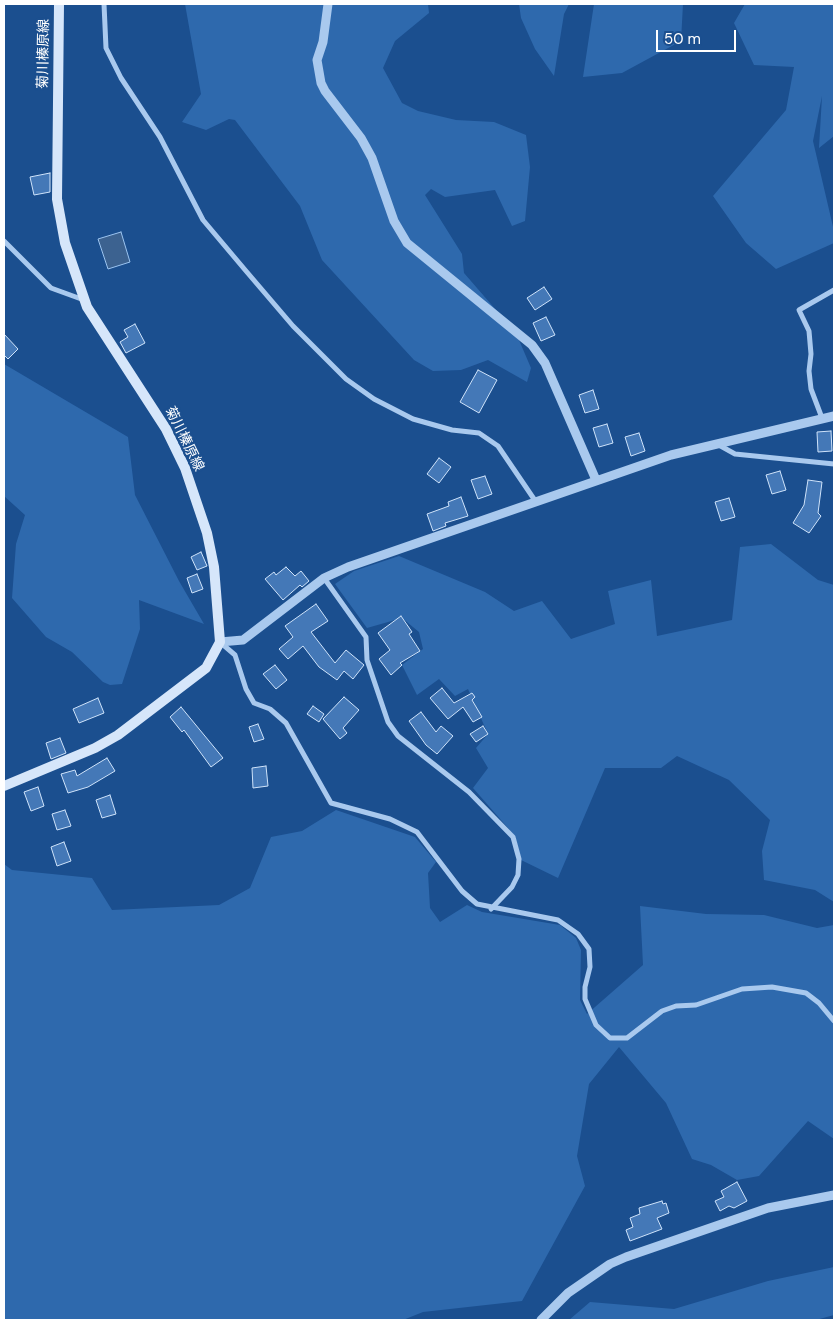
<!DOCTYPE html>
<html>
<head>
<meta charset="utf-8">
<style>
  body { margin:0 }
  #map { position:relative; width:838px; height:1324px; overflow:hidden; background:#1b4f8f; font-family:"DM Sans",sans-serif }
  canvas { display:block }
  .frame { position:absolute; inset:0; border:5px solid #fff; pointer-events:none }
  .scale { position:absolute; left:656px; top:30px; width:80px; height:22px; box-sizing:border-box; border:2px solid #fff; border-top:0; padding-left:6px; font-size:15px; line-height:18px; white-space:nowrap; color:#fff; -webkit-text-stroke:4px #1b4f8f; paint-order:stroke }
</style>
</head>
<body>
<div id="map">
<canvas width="838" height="1324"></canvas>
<div class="frame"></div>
<div class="scale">50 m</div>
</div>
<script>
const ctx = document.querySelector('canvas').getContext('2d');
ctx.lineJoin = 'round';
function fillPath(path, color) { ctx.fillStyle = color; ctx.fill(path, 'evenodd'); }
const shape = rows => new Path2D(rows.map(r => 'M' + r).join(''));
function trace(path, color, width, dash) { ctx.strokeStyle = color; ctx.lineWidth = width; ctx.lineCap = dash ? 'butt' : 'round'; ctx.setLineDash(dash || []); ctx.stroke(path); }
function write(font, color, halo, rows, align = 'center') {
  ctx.font = font + ' "DM Sans","Noto Sans JP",sans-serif'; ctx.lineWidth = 4.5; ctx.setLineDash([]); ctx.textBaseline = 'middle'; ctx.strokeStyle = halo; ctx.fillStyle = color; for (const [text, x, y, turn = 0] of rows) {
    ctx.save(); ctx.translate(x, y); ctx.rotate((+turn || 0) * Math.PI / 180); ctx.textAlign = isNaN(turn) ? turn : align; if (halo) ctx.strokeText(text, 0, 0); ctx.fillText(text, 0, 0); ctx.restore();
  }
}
const green = shape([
  [185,4,428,4,429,13,395,41,383,68,402,103,418,111,456,120,494,122,526,135,530,167,525,221,512,226,495,190,445,197,431,189,425,195,462,254,464,273,516,333,531,368,527,382,488,360,461,370,433,371,414,360,322,260,300,206,235,120,229,119,206,130,182,122,201,94],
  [519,4,569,4,564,14,554,76,535,49,521,18],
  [594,4,683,4,681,41,622,73,583,77],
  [745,4,834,4,834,136,819,148,822,96,813,141,834,231,834,243,776,269,746,243,713,196,786,110,794,67,754,65,734,23],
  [4,364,128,437,135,495,179,581,204,624,139,600,140,629,122,684,110,685,103,682,72,652,46,637,12,598,16,544,25,515,4,496],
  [771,544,818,580,834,585,834,902,815,890,764,880,762,851,770,820,729,780,677,756,661,768,605,768,558,878,521,860,515,836,473,788,488,768,476,748,488,734,468,689,455,696,439,679,417,695,402,665,423,649,419,632,402,618,367,628,335,584,354,571,399,556,485,592,514,611,542,601,571,639,615,624,608,591,651,580,657,636,732,620,740,547],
  [336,810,415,837,436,862,428,873,430,908,440,922,467,905,482,912,560,925,576,938,581,950,580,1000,587,1014,643,965,640,906,706,914,764,915,817,928,834,925,834,1139,808,1121,759,1176,737,1180,711,1165,692,1159,666,1103,619,1047,589,1084,577,1156,585,1186,522,1301,423,1312,403,1320,4,1320,4,864,12,870,92,878,112,910,219,905,250,888,271,837,302,831],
  [834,1267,834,1315,816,1320,569,1320,590,1302,674,1309,768,1281]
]);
const water = shape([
  [121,232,130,262,108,269,98,239,121,232]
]);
const building = shape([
  [50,173,50,192,34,195,30,177,50,173],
  [544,287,552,299,535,310,527,298,544,287],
  [546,317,555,335,541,341,533,323,546,317],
  [135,324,145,343,126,353,120,342,128,337,124,330,135,324],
  [4,334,18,349,8,359,4,355,4,334],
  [478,370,497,380,479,413,460,402,478,370],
  [593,390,599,409,585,413,579,395,593,390],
  [607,424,613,443,599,447,593,428,607,424],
  [831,431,832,451,818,452,817,432,831,431],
  [639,433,645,451,631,456,625,437,639,433],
  [439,458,451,467,439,483,427,474,439,458],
  [780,471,786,490,772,494,766,475,780,471],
  [485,476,492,494,478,499,471,480,485,476],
  [808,480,822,482,818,513,821,516,809,533,793,523,804,505,808,480],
  [461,497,468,516,445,523,446,526,433,531,427,514,449,506,448,502,461,497],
  [729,498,735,517,721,521,715,502,729,498],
  [201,552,207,566,197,570,191,557,201,552],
  [286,567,295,576,301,571,309,581,302,587,300,585,283,600,265,579,274,572,276,575,286,567],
  [197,574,203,589,192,593,187,578,197,574],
  [316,604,328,621,311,632,335,663,346,650,364,665,353,679,344,671,337,680,319,667,303,646,288,659,279,649,293,637,285,626,316,604],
  [401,616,412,632,409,634,420,651,400,663,402,665,391,675,379,659,390,650,378,633,401,616],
  [275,665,287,680,276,689,263,674,275,665],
  [442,688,454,703,472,693,475,697,472,700,482,717,473,722,463,707,448,719,430,698,442,688],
  [344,697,359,710,343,728,347,733,340,739,323,719,344,697],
  [98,698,104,713,79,723,73,709,98,698],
  [313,706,324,714,319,722,307,714,313,706],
  [181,707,223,758,211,767,184,730,182,732,170,717,181,707],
  [421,712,436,732,441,726,453,736,437,754,426,745,409,721,421,712],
  [258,724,264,739,254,742,249,727,258,724],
  [483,726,488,734,476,742,470,734,483,726],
  [60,738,66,753,51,759,46,743,60,738],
  [107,758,115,771,88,787,68,793,61,774,75,770,77,776,107,758],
  [266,766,268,786,253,788,252,768,266,766],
  [38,787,44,806,31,811,24,792,38,787],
  [110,795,116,814,102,818,96,800,110,795],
  [65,810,71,826,57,830,52,814,65,810],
  [64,842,71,861,57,866,51,847,64,842],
  [737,1182,747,1201,734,1208,729,1206,720,1211,715,1201,724,1197,721,1191,737,1182],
  [662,1201,663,1204,666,1203,669,1213,657,1218,662,1229,630,1241,626,1230,633,1227,630,1218,640,1214,639,1208,662,1201]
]);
const minor = shape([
  [104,4,106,48,121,78,160,137,203,220,246,271,293,326,346,379,374,399,413,419,452,430,479,433,498,446,536,502],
  [4,241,51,288,84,300],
  [822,418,811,389,809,371,811,354,809,331,799,310,834,290],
  [717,444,735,454,834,464],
  [324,578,366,637,367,660,388,722,398,736,469,792,513,837,519,859,518,875,512,887,491,909],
  [221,643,235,655,246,689,254,703,270,709,286,723,331,803,390,819,417,832,462,891,477,904,558,920,578,934,589,949,590,967,585,987,585,999,596,1025,610,1038,627,1038,662,1011,676,1006,696,1005,742,989,772,987,806,993,819,1003,834,1021]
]);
const tertiary = shape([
  [328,4,323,42,317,60,321,83,325,91,361,138,372,158,394,221,407,243,532,345,545,363,596,480],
  [220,642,243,640,324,578,348,567,671,455,834,416],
  [541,1320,568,1293,610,1264,626,1257,768,1208,834,1195]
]);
const secondary = shape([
  [4,786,95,748,118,735,206,668,220,642,214,567,207,533,185,468,166,429,87,307,65,243,57,199,59,4]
]);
const streetNames = [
  ["菊川榛原線",44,54,-89],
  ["菊川榛原線",184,439,64]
];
fillPath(green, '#2e69ad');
fillPath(water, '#3c6290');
trace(water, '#9cc4f0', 1);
fillPath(building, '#4478b7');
trace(building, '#cfe3fa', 1);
trace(minor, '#a9c9ee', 5);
trace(tertiary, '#a9c9ee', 9);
trace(secondary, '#d6e6fa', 10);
write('14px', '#fff', '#1b4f8f', streetNames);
</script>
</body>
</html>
